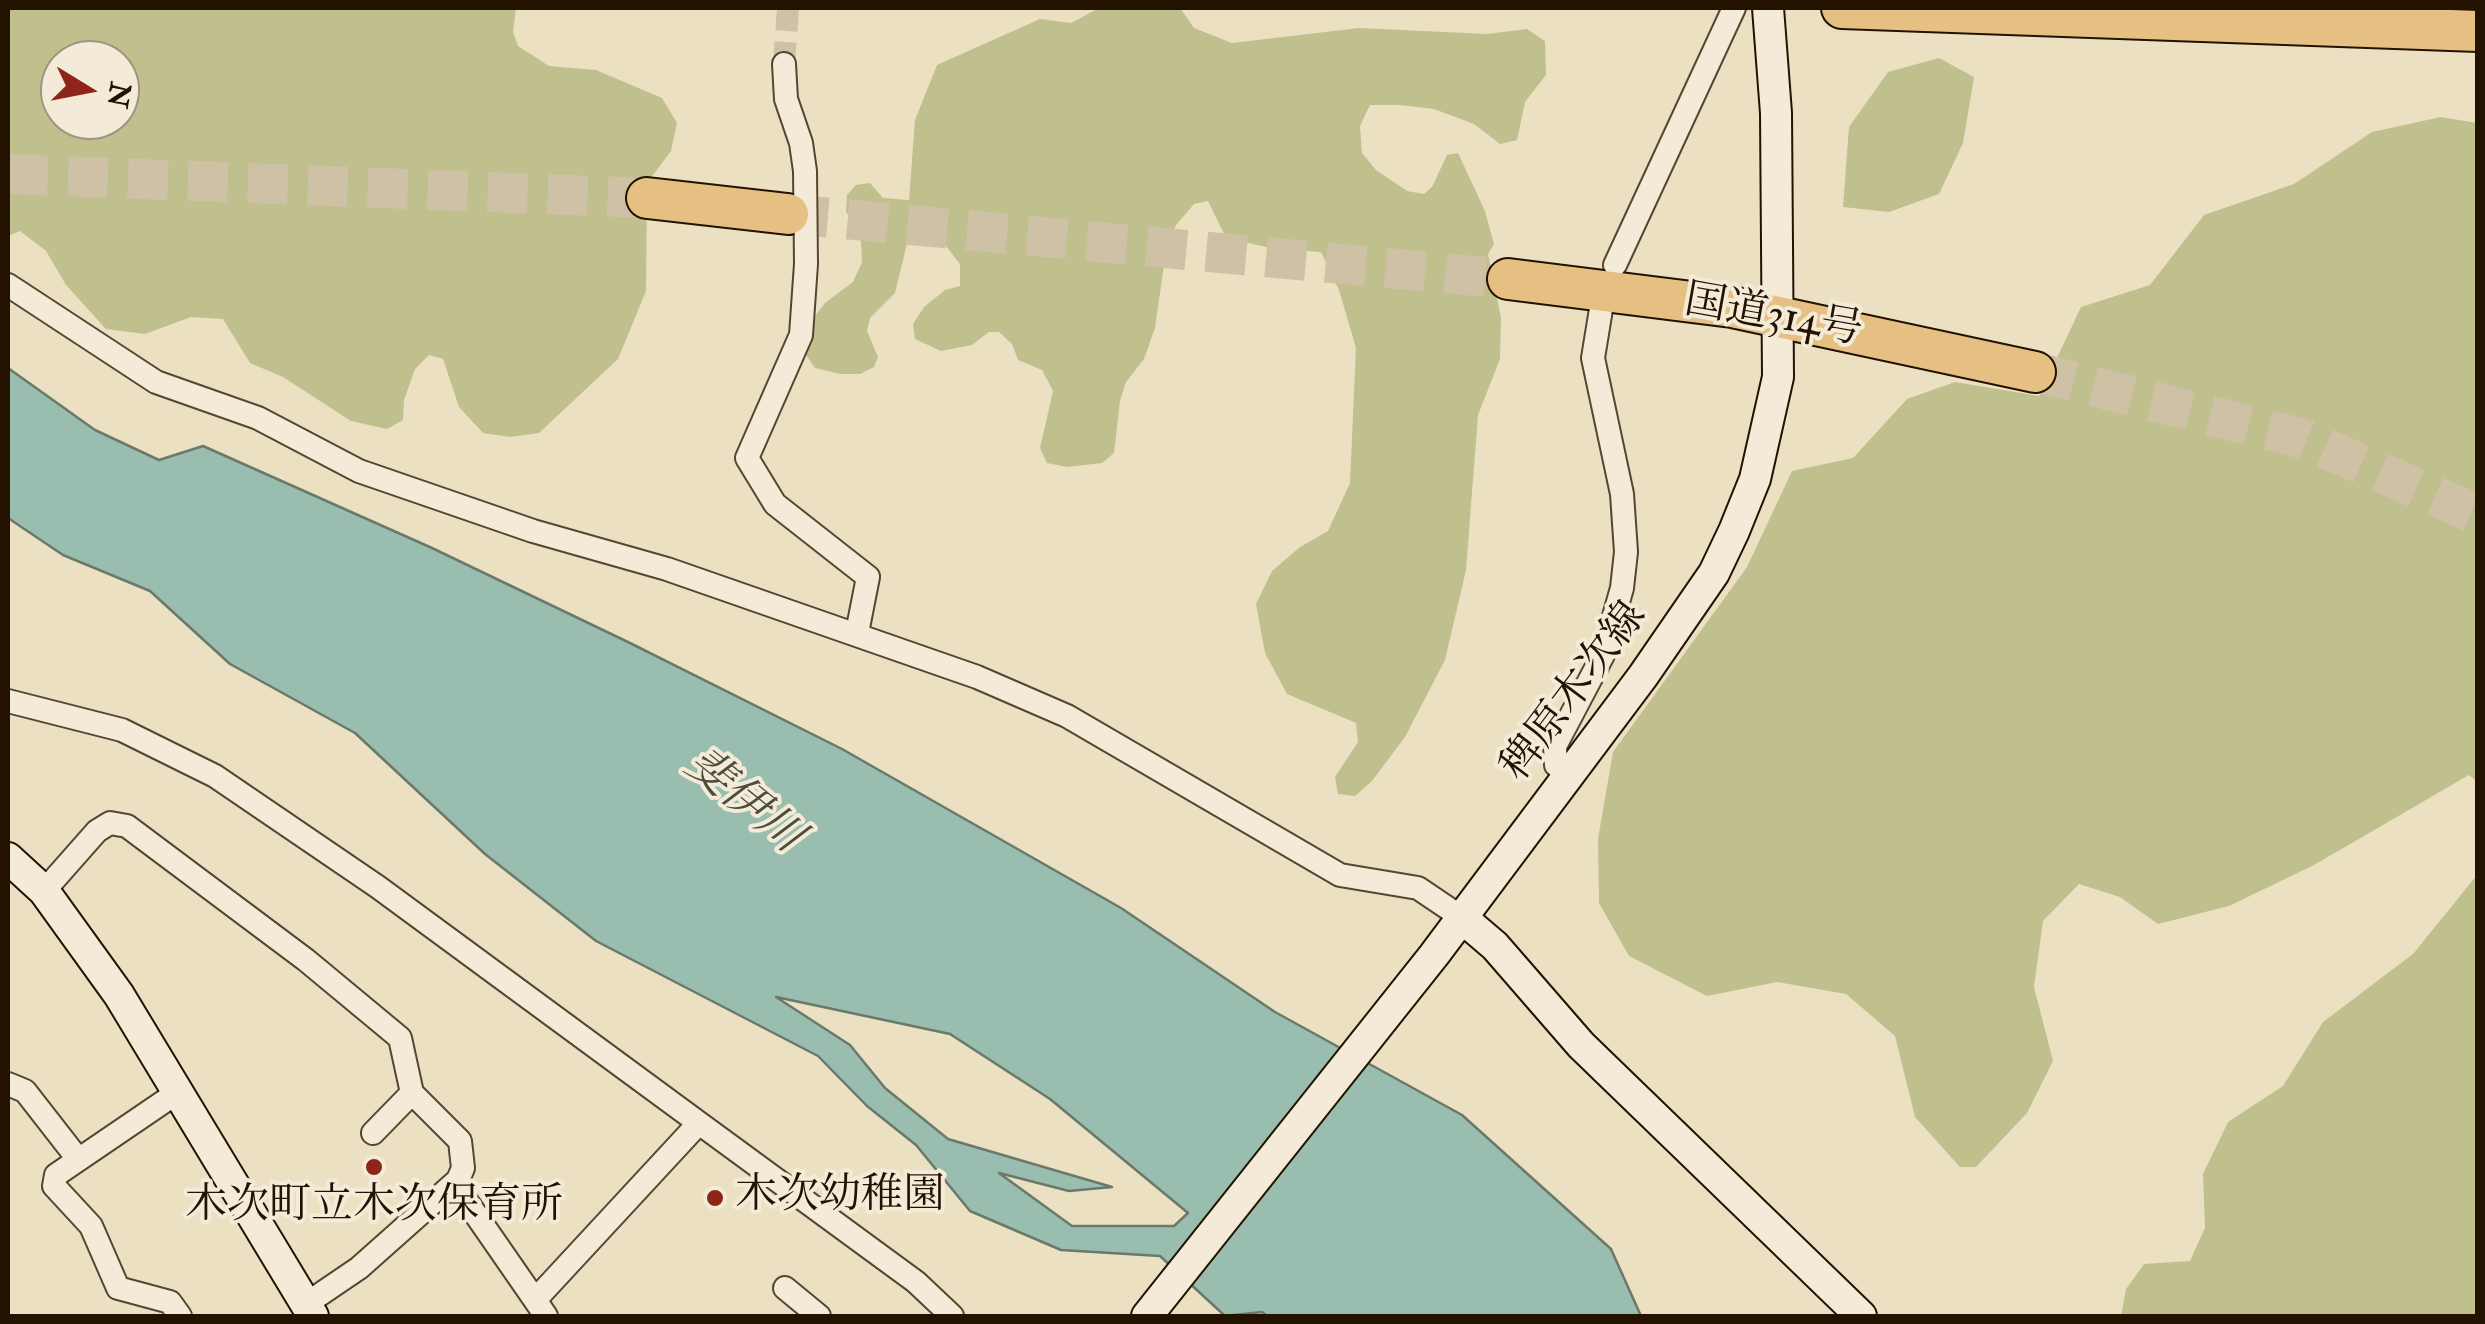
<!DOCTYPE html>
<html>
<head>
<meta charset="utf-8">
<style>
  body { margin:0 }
  #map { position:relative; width:2485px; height:1324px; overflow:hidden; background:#ece0c3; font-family:"IM FELL Double Pica",serif }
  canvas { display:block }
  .frame { position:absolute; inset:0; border:10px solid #231200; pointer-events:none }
  .north { position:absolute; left:40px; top:40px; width:100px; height:100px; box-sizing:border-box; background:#f3ebd8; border:2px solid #a09482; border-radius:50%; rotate:100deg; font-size:28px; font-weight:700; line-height:40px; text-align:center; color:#231200 }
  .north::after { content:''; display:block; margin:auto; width:35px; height:45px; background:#8f2418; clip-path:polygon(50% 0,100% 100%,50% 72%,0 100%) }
</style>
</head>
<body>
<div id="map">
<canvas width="2485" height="1324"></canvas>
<div class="frame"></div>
<div class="north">N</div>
</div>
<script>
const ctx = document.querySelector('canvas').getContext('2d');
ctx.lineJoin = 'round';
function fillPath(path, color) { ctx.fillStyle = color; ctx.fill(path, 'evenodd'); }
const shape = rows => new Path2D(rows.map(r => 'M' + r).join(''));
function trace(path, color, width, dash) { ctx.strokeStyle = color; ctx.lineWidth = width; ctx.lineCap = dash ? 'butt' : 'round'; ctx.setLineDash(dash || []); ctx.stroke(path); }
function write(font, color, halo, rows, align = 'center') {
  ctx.font = font + ' "IM FELL Double Pica","Noto Serif JP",serif'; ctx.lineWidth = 8; ctx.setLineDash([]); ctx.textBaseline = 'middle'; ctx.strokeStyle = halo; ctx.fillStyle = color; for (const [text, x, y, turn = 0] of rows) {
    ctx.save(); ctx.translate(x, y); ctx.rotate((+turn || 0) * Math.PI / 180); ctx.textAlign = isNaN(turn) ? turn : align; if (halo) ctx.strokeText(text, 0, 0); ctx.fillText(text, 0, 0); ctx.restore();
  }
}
const green = shape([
  [8,8,516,8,513,32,518,46,549,66,596,70,662,98,677,123,671,151,647,183,646,291,618,359,539,433,510,437,483,433,459,407,443,359,429,355,415,369,404,400,403,420,387,429,351,421,283,377,250,363,223,319,191,317,145,334,106,329,66,285,46,251,20,231,8,236],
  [60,60,120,60,120,120,60,120],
  [1099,8,1180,8,1194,28,1232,43,1359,28,1487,34,1527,29,1545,41,1546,75,1525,102,1517,140,1500,144,1474,124,1434,109,1399,105,1370,105,1360,126,1362,153,1376,170,1407,191,1424,194,1432,187,1447,155,1458,153,1485,211,1494,244,1488,254,1501,318,1500,359,1478,415,1466,570,1445,660,1405,737,1372,781,1355,796,1338,794,1335,777,1358,742,1356,723,1287,694,1265,653,1256,604,1272,571,1300,547,1328,531,1350,483,1356,348,1339,290,1321,252,1275,249,1226,238,1208,201,1194,204,1176,225,1166,251,1155,328,1144,359,1126,382,1120,401,1114,453,1102,463,1067,467,1047,463,1040,448,1053,391,1042,370,1018,360,1012,344,999,332,989,332,972,345,941,351,915,339,913,324,924,307,945,290,960,286,960,264,939,237,936,223,926,218,913,219,895,293,870,318,867,331,878,357,874,367,860,374,840,374,815,368,806,355,812,320,825,303,853,282,862,262,861,241,846,211,847,195,856,185,870,183,883,198,909,200,915,120,937,65,1040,19,1071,23],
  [1939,58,1974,77,1963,143,1939,194,1889,212,1843,207,1849,127,1888,72],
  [2441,117,2477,123,2477,781,2469,775,2314,865,2229,906,2158,924,2120,897,2079,884,2043,921,2034,987,2053,1061,2027,1113,1976,1167,1960,1167,1915,1117,1895,1036,1846,994,1777,982,1707,996,1629,956,1599,903,1598,839,1613,752,1747,567,1792,471,1853,458,1907,399,1955,382,2039,396,2081,307,2150,285,2204,215,2294,184,2372,132],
  [2477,875,2477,1316,2121,1316,2126,1289,2144,1264,2190,1261,2205,1228,2203,1174,2228,1122,2283,1086,2323,1022,2413,954]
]);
const water = shape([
  [8,368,95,430,159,460,203,446,432,548,630,643,842,749,1121,908,1275,1012,1462,1115,1611,1249,1641,1316,1267,1316,1262,1312,1225,1316,1160,1256,1061,1250,970,1211,916,1145,867,1106,818,1056,596,941,485,854,355,733,230,664,150,591,63,555,8,518,8,368],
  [776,997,950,1034,1050,1099,1188,1213,1174,1226,1072,1226,999,1173,1069,1191,1112,1187,948,1139,885,1088,850,1045,776,997]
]);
const streetTunnel = shape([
  [784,64,788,8]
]);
const highwayTunnel = shape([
  [8,174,647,198],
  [788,214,1508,279],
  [2035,372,2304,439,2478,515]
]);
const street = shape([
  [784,64,786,99,801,143,805,171,806,264,801,335,747,458,775,504,868,577,857,633],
  [1615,265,1734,8],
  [8,285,156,382,258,418,359,471,533,531,667,569,977,677,1067,716,1340,875,1418,888,1461,917],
  [8,701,122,730,215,776,378,887,699,1123],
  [1568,776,1556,765,1555,746,1603,655,1622,588,1626,552,1622,494,1593,358,1602,303],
  [44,891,97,831,110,823,127,826,306,960,400,1038,412,1093,460,1141,463,1168,458,1180,359,1268,306,1304],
  [8,1084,25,1091,78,1159],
  [178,1092,56,1175,54,1186,91,1226,118,1288,170,1302,180,1316],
  [373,1133,412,1093],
  [458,1180,465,1199,546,1316],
  [785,1288,819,1316],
  [536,1299,699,1123,916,1282,952,1316]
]);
const secondary = shape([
  [8,858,44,891,119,995,313,1316],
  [1461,917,1495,946,1581,1045,1861,1316],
  [1147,1316,1434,955,1643,676,1714,573,1734,531,1755,479,1778,377,1776,113,1768,8]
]);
const highway = shape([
  [1842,8,2478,31],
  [647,198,788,214],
  [1508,279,1732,307,2035,372]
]);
const markers = [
  [374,1167,10,"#8f2418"],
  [715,1198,10,"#8f2418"]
];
const streetNames = [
  ["国道314号",1773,318,10],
  ["稗原木次線",1576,693,-53]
];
const poiNames = [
  ["木次幼稚園",735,1198],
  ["木次町立木次保育所",374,1208,"center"]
];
const waterNames = [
  ["斐伊川",742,803,39]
];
fillPath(green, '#bfc08e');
fillPath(water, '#99bdaf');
trace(water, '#6a7969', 2.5);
trace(streetTunnel, '#cec1a6', 22, [22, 11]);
trace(highwayTunnel, '#cec1a6', 40, [40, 20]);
trace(street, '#554631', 26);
trace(secondary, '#231200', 34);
trace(highway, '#231200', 44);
trace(street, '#f3ebd8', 22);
trace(secondary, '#f3ebd8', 30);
trace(highway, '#e6c082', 40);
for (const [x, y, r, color] of markers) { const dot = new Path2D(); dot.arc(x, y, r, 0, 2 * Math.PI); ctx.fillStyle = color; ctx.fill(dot); trace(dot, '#f3ebd8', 4); }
write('42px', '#231200', '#f3ebd8', streetNames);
write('42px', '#231200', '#f3ebd8', poiNames, 'left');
write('italic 45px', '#4c4e3d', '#f3ebd8', waterNames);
</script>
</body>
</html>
